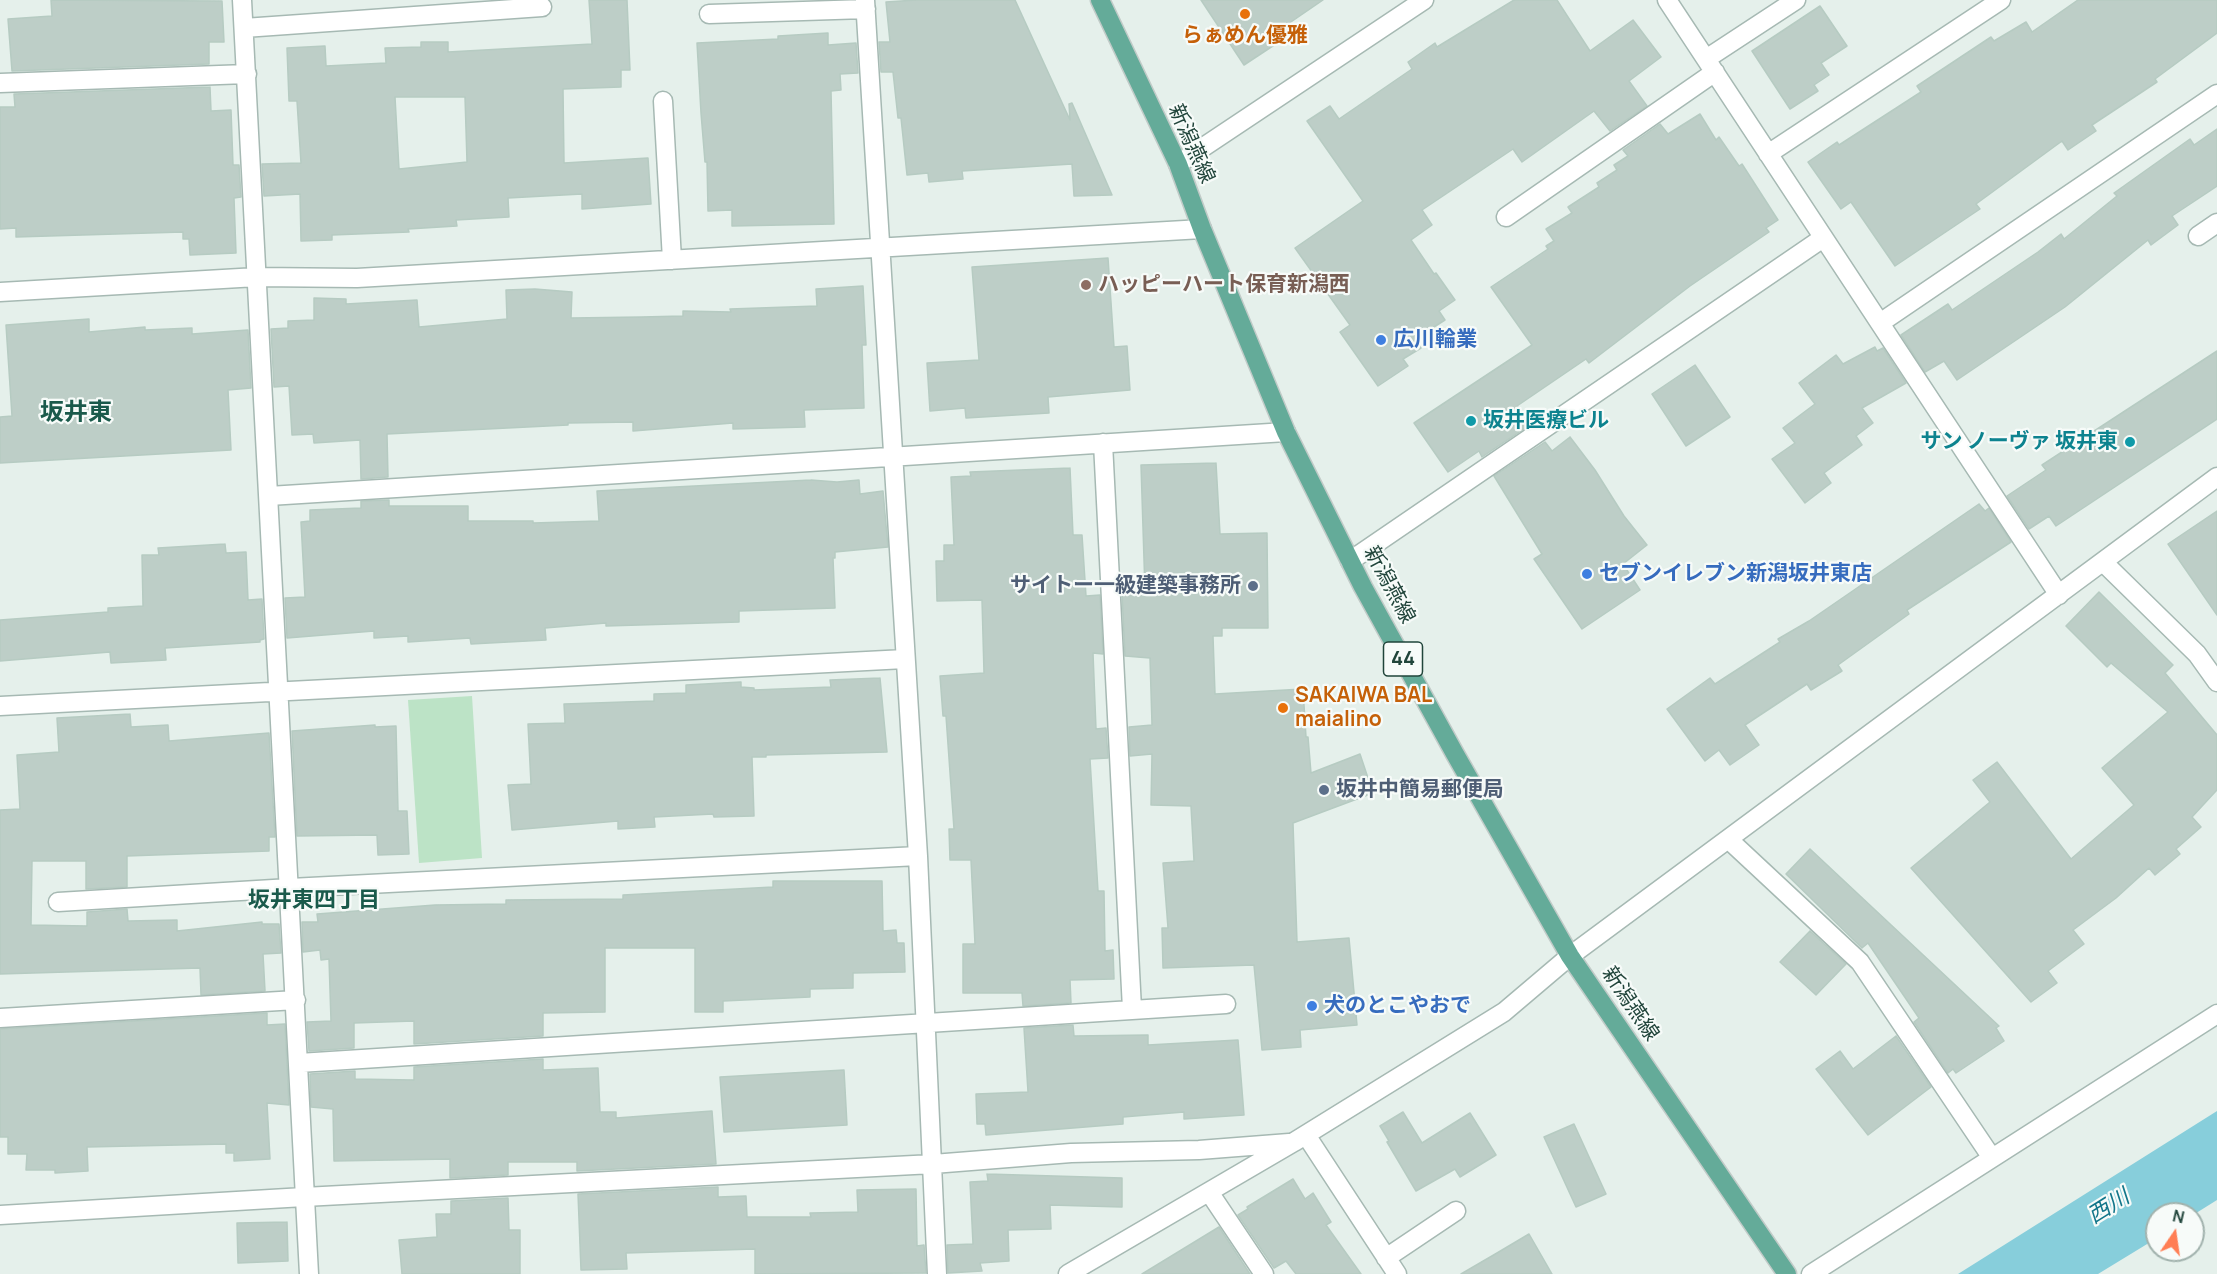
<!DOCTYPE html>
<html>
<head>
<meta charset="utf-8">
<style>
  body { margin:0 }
  #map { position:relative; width:2217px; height:1274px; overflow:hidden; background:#e5f0eb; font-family:Manrope,sans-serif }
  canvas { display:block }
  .north { position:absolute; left:2145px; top:1202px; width:60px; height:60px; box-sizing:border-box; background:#f7fbf9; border:2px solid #a1b2ad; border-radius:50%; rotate:13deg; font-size:16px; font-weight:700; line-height:24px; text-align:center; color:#21453b }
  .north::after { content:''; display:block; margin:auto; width:21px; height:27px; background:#ff7e54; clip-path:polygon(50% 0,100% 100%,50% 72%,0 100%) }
</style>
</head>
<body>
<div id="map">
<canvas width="2217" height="1274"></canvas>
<div class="north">N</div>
</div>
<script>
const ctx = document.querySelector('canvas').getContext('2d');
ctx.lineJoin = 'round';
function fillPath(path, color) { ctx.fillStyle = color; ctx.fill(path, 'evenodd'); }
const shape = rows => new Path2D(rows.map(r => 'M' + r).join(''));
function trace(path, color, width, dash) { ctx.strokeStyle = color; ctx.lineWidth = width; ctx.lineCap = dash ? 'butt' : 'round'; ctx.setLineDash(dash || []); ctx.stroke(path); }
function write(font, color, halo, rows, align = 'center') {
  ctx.font = font + ' Manrope,"Noto Sans JP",sans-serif'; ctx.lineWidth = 4.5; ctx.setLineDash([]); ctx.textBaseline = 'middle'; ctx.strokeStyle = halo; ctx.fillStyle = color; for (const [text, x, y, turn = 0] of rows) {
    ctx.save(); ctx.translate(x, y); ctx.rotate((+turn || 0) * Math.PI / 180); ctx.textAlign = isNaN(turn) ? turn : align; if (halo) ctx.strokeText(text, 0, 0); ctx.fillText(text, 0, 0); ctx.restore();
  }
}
const green = shape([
  [472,696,482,858,419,863,408,700]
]);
const water = shape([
  [2217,1111,2217,1200,2193,1215,2157,1214,2157,1238,2098,1274,1958,1274]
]);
const building = shape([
  [51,0,222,1,224,42,209,42,209,64,12,71,8,19,52,16,51,0],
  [589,0,627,0,630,70,621,70,621,87,563,89,564,163,648,158,651,204,582,209,582,194,508,198,509,217,456,220,457,226,408,229,409,232,332,235,332,240,301,241,300,194,264,196,262,164,301,163,297,101,289,101,287,48,325,46,326,66,386,63,385,48,421,47,421,42,448,42,448,52,592,44,589,0],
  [395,97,465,97,467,162,399,169,395,97],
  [916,0,1015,0,1070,120,1069,104,1072,103,1112,195,1074,196,1072,164,962,171,963,179,929,182,928,173,907,175,901,118,898,118,893,72,881,72,879,42,890,42,886,2,916,0],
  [1201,0,1323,0,1288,24,1294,32,1244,65,1201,0],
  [1514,0,1557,0,1590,51,1633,20,1661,57,1629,81,1647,106,1610,131,1594,111,1522,162,1513,149,1422,210,1432,225,1411,240,1434,274,1436,273,1455,300,1439,311,1445,320,1415,339,1421,348,1403,359,1408,366,1378,386,1340,332,1350,325,1295,248,1363,201,1307,121,1330,106,1339,119,1412,69,1408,62,1435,43,1437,47,1514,0],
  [2078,0,2217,0,2217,33,2155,79,2157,82,2092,125,2096,131,2068,150,2062,141,1976,204,1980,209,1895,266,1851,202,1841,209,1808,162,1837,142,1839,145,1921,92,1917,86,1991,37,1994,41,2026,22,2032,32,2078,0],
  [1820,6,1847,46,1821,63,1829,75,1814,85,1818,91,1790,109,1752,51,1820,6],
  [828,33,828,45,856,43,858,73,840,74,841,90,831,91,834,224,732,226,732,210,708,211,707,162,705,162,701,113,697,43,778,39,778,36,828,33],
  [210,87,211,111,231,110,233,165,239,165,241,197,234,198,236,253,190,255,189,239,183,239,183,232,16,237,16,228,0,229,0,107,15,107,14,94,210,87],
  [1700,114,1716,140,1719,137,1739,166,1742,164,1778,220,1766,228,1769,232,1690,286,1589,363,1586,359,1517,406,1531,424,1482,457,1479,451,1448,472,1414,423,1532,345,1491,287,1548,249,1546,246,1554,241,1546,229,1572,213,1568,207,1599,187,1597,183,1617,170,1614,165,1628,156,1623,150,1660,124,1668,134,1700,114],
  [2217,129,2217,186,2172,216,2178,225,2151,245,2148,240,2065,307,1957,380,1944,361,1925,372,1901,335,1948,304,1952,310,2038,252,2061,234,2064,239,2117,196,2114,193,2190,139,2194,145,2217,129],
  [1108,258,1114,347,1127,346,1130,390,1048,397,1049,413,966,418,965,408,930,411,927,363,979,360,972,267,1108,258],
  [863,286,866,345,862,345,864,408,804,410,805,427,733,429,733,423,633,431,633,422,568,423,568,425,387,434,388,477,361,479,360,440,314,443,313,434,292,435,289,386,274,387,271,329,288,328,288,321,314,320,314,298,346,299,346,304,417,300,419,327,507,319,506,290,535,289,572,292,571,318,641,317,683,316,683,311,731,312,730,309,817,306,816,289,863,286],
  [89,319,89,332,145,327,145,330,192,328,192,334,248,330,251,388,228,390,231,450,0,463,0,417,12,416,6,325,89,319],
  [1875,347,1877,351,1883,348,1906,383,1862,408,1873,423,1856,436,1862,445,1824,473,1831,483,1805,503,1772,459,1795,443,1783,428,1815,404,1799,383,1836,355,1843,364,1875,347],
  [2217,351,2217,419,2056,526,2049,516,2029,529,2007,496,2046,470,2042,465,2217,351],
  [1695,365,1730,417,1686,446,1652,394,1695,365],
  [1570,437,1595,470,1624,516,1647,545,1623,564,1640,590,1582,629,1534,559,1542,554,1494,476,1545,442,1552,451,1570,437],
  [1216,463,1220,534,1267,533,1268,628,1222,628,1222,636,1213,636,1215,694,1303,689,1306,737,1308,737,1311,773,1360,754,1373,793,1293,823,1297,942,1349,938,1357,1025,1300,1030,1301,1047,1262,1050,1254,965,1163,968,1162,928,1168,928,1163,863,1194,861,1191,806,1151,805,1152,754,1130,756,1129,727,1152,725,1150,658,1125,656,1122,593,1145,591,1141,465,1216,463],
  [1070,468,1073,535,1082,535,1086,596,1100,595,1103,654,1093,653,1096,729,1106,728,1108,758,1090,759,1098,891,1104,891,1105,951,1113,950,1114,979,1070,980,1071,1003,1023,1006,1022,993,963,993,963,944,975,944,971,860,950,860,949,829,954,829,946,716,943,716,940,676,984,673,982,600,937,601,936,561,944,561,944,545,954,545,951,477,971,476,970,472,1070,468],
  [811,480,837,482,859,480,860,494,883,491,888,547,835,552,835,558,833,558,835,608,739,611,739,622,606,626,606,623,545,628,546,640,471,644,470,638,408,642,408,636,374,638,374,631,287,638,285,598,305,597,301,522,310,521,310,510,361,508,361,501,389,500,389,506,468,506,468,521,533,521,533,523,599,521,597,491,811,480],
  [1979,504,1985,511,1989,508,2011,542,1907,610,1909,614,1838,665,1842,671,1811,690,1807,684,1745,725,1759,745,1730,765,1719,750,1705,761,1667,709,1710,678,1715,684,1780,642,1778,639,1809,621,1979,504],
  [2217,511,2217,615,2168,544,2217,511],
  [225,544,226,553,246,552,248,600,262,599,264,639,260,640,260,642,165,648,166,660,111,663,110,652,0,661,0,620,108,612,108,608,143,606,142,555,159,555,158,548,225,544],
  [2099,592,2173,665,2165,673,2217,735,2217,790,2192,817,2201,827,2176,849,2180,854,2155,875,2149,868,2116,898,2073,930,2084,944,2048,971,2057,983,2031,1002,1911,868,1990,802,1973,780,1997,762,2071,859,2134,805,2102,768,2168,712,2111,663,2107,667,2066,626,2099,592],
  [880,678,887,752,766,755,766,757,752,757,754,816,714,817,713,814,654,817,655,827,618,829,618,821,512,830,508,785,531,784,528,724,565,723,564,704,654,701,654,694,686,693,686,685,741,682,741,687,754,688,754,690,831,687,830,680,880,678],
  [130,714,131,727,168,725,169,741,269,733,275,837,269,837,269,851,127,856,127,887,86,889,86,861,32,861,31,925,87,926,87,912,127,909,128,921,177,920,177,931,262,922,262,924,279,924,281,953,263,954,265,991,201,995,200,968,0,974,0,810,20,809,17,755,59,752,57,718,130,714],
  [375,725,375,727,396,726,398,811,407,811,409,854,378,855,377,835,297,836,292,731,375,725],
  [1810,849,1999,1026,1996,1028,2004,1041,1956,1073,1953,1069,1948,1073,1914,1022,1919,1018,1868,943,1862,948,1786,874,1810,849],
  [773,881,882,881,883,931,896,930,897,943,904,943,905,972,853,973,853,988,810,989,810,997,723,1001,723,1012,695,1012,695,948,605,948,605,1012,543,1013,543,1036,414,1044,414,1021,354,1023,354,1048,309,1051,307,1022,331,1021,329,959,321,960,320,950,303,952,302,922,318,922,317,914,435,905,506,904,506,900,623,899,623,895,773,887,773,881],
  [1810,931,1846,964,1816,995,1780,962,1810,931],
  [267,1013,267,1025,285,1024,289,1105,267,1103,270,1159,234,1161,234,1153,226,1153,226,1144,87,1147,88,1171,55,1173,55,1170,26,1170,27,1154,8,1154,8,1137,0,1137,0,1029,267,1013],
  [1073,1025,1074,1036,1148,1035,1148,1045,1238,1040,1244,1115,1184,1119,1184,1112,1123,1117,1123,1124,986,1135,985,1124,977,1124,976,1094,1028,1092,1024,1028,1073,1025],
  [1896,1036,1931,1087,1868,1135,1816,1069,1840,1051,1853,1069,1896,1036],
  [543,1059,543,1070,598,1068,600,1112,616,1112,616,1118,712,1111,716,1164,577,1171,577,1162,508,1162,508,1175,450,1178,450,1159,334,1161,333,1109,311,1107,310,1074,355,1071,355,1079,414,1080,414,1067,543,1059],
  [844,1070,847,1125,724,1132,720,1077,844,1070],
  [1403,1112,1422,1143,1470,1113,1496,1155,1460,1177,1455,1169,1416,1191,1387,1142,1389,1141,1380,1126,1403,1112],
  [1574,1124,1606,1194,1576,1207,1544,1137,1574,1124],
  [987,1174,1122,1178,1122,1207,1050,1205,1051,1229,1008,1230,1009,1261,980,1263,982,1271,948,1273,947,1245,973,1244,970,1182,988,1181,987,1174],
  [1293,1179,1305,1199,1313,1193,1331,1222,1326,1225,1361,1274,1296,1274,1286,1261,1274,1268,1238,1215,1248,1209,1247,1207,1293,1179],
  [718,1187,718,1197,746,1196,747,1217,811,1217,810,1213,858,1212,857,1190,916,1189,917,1246,924,1245,926,1273,755,1274,755,1249,626,1253,627,1269,581,1270,578,1194,718,1187],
  [508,1198,509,1230,520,1230,520,1274,402,1274,399,1240,437,1237,436,1214,451,1214,451,1201,508,1198],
  [287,1222,288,1261,238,1263,237,1223,287,1222],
  [1219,1227,1250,1274,1142,1274,1219,1227],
  [1529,1234,1552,1274,1461,1274,1497,1253,1529,1234]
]);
const minor = shape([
  [242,0,309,1274],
  [865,0,918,856,937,1274],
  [1667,0,2059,595],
  [709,14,866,9],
  [244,28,542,7],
  [1706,59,1796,0],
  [0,83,247,74],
  [663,101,672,260],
  [1768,154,2001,0],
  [1178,164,1424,0],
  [1506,217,1715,72],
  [2198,236,2217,223],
  [0,292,257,277,357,278,1202,229],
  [1880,323,2217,94],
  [1103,443,1132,1009],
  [269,496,1286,432],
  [1350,561,1823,238],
  [2103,562,2197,654,2217,682],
  [0,706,905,659],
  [1728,839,1860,962,1992,1158],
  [58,902,290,888,918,856],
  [0,1018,296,1000],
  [299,1063,1226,1004],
  [1306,1135,1397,1274],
  [1209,1192,1264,1274],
  [0,1215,304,1197,933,1164,1071,1153,1199,1150,1289,1143],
  [1386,1258,1456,1211],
  [1068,1274,1294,1142,1504,1012,1570,956,2217,477],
  [1811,1274,2217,1014]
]);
const major = shape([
  [1100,0,1178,164,1202,229,1286,432,1363,587,1455,754,1570,956,1787,1274]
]);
const markers = [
  [1245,14,6,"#e8710a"],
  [1086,285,6,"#8d6e63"],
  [1381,340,6,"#3f7fe0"],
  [1471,421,6,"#0f9aa8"],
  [2130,442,6,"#0f9aa8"],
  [1587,574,6,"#3f7fe0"],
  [1253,586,6,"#5c6f8a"],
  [1283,708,6,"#e8710a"],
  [1324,790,6,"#5c6f8a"],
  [1312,1006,6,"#3f7fe0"]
];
const shields = [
  [1403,659,39]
];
const shieldNames = [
  ["44",1403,659]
];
const foodNames = [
  ["らぁめん優雅",1245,36],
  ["SAKAIWA BAL",1295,696,"left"],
  ["maialino",1295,720,"left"]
];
const streetNames = [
  ["新潟燕線",1191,144,66],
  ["新潟燕線",1389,585,62],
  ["新潟燕線",1630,1004,56]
];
const educationNames = [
  ["ハッピーハート保育新潟西",1098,285]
];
const shopNames = [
  ["広川輪業",1393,340],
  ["セブンイレブン新潟坂井東店",1599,574],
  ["犬のとこやおで",1324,1006]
];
const cultureNames = [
  ["坂井医療ビル",1483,421],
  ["サン ノーヴァ 坂井東",2118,442,"right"]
];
const serviceNames = [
  ["サイトー一級建築事務所",1241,586],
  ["坂井中簡易郵便局",1336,790,"left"]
];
const neighbourhoodNames = [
  ["坂井東四丁目",314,901]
];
const waterNames = [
  ["西川",2109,1207,-32]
];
const quarterNames = [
  ["坂井東",76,413]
];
fillPath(green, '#bce3c6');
fillPath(water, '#87cedb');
fillPath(building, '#bdcec7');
trace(building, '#b6cbc2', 1.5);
trace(minor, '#a6b9b3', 21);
trace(major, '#c1cbc8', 21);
trace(minor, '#fff', 18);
trace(major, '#64ab99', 18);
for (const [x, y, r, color] of markers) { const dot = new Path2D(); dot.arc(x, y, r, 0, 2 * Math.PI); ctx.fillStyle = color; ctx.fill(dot); trace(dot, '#f7fbf9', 2); }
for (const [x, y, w] of shields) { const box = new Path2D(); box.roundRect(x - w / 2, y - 17, w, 34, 4.5); ctx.fillStyle = '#f7fbf9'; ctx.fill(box); trace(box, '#21453b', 1.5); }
write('bold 20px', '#21453b', null, shieldNames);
write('bold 21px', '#c56008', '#f7fbf9', foodNames);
write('21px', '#21453b', '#f7fbf9', streetNames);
write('bold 21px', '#785e54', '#f7fbf9', educationNames, 'left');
write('bold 21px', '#366cbe', '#f7fbf9', shopNames, 'left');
write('bold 21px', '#0d838f', '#f7fbf9', cultureNames, 'left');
write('bold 21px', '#4e5e75', '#f7fbf9', serviceNames, 'right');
write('bold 22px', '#1a5a4b', '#f7fbf9', neighbourhoodNames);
write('italic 22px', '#12768a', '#f7fbf9', waterNames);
write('bold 24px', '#1a5a4b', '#f7fbf9', quarterNames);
</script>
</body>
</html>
